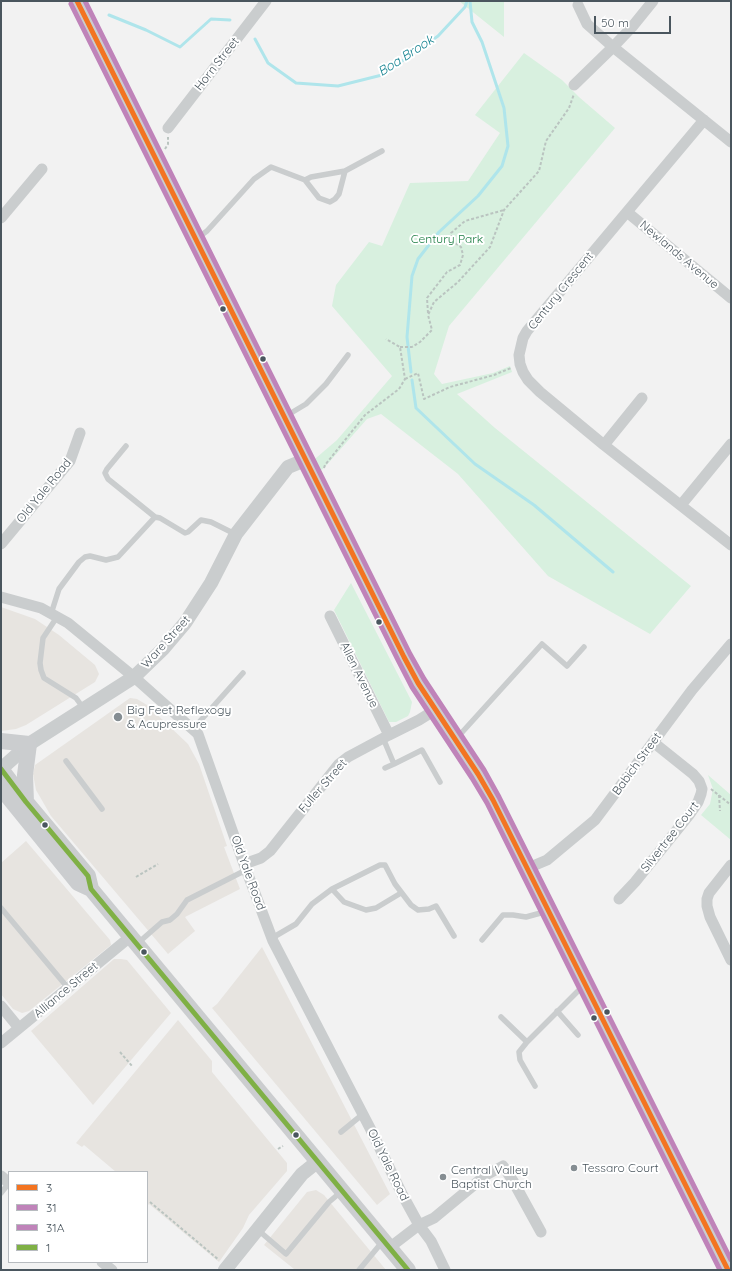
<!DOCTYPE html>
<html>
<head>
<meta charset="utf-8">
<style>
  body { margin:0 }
  #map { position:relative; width:732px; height:1271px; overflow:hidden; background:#f2f2f2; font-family:Quicksand,sans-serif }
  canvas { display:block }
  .frame { position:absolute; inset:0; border:2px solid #4a565e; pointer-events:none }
  .legend { position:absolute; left:8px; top:1171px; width:140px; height:92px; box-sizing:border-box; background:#fff; border:1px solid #b7bbbf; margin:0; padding:5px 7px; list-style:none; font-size:12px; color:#4a565e }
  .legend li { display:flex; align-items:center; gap:8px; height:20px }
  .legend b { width:20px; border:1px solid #b7bbbf }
  .scale { position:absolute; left:594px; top:16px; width:77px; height:18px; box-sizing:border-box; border:2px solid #4a565e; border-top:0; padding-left:5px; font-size:12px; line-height:14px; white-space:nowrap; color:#4a565e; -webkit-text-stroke:3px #fff; paint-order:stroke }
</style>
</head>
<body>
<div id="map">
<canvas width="732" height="1271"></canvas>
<div class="frame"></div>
<ul class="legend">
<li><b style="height:5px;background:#f37421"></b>3</li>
<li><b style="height:5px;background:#bf83b9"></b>31</li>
<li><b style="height:5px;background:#bf83b9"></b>31A</li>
<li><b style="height:5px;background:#7fb045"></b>1</li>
</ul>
<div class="scale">50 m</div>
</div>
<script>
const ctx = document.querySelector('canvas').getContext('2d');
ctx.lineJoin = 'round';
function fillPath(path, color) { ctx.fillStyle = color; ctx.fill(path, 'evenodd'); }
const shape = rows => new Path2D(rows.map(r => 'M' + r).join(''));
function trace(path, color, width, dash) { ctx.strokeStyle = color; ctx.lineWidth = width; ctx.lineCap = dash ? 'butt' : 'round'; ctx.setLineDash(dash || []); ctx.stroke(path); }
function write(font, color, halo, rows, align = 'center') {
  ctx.font = font + ' Quicksand,sans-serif'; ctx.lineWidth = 4; ctx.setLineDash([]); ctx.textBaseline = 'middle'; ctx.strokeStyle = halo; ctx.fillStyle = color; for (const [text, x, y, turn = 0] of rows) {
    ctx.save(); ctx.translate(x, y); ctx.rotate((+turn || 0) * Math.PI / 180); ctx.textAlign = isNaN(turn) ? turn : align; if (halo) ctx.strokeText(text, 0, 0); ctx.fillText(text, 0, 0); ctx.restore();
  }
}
const commercial = shape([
  [1,607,35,619,59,635,95,665,99,674,95,682,26,725,16,729,1,731],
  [130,698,137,699,147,705,188,744,199,764,227,846,224,847,240,889,185,917,195,931,168,954,51,816,36,790,33,774,35,765],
  [26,841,110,940,111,945,29,1011,22,1013,13,1009,1,994,1,863],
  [262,947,390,1194,377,1205,212,1008,217,1004],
  [114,959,121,959,127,960,171,1013,93,1105,31,1031],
  [178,1020,212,1061,212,1072,287,1163,287,1171,249,1215,243,1228,219,1262,149,1204,147,1206,147,1172,116,1172,84,1145,82,1147,76,1143],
  [316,1190,324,1195,386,1270,293,1270,294,1269,264,1245,307,1192]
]);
const green = shape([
  [459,1,504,1,504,37],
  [524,53,562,80,579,97,615,128,449,326,434,374,442,384,493,373,510,366,512,372,457,394,495,428,691,586,650,634,548,576,458,474,381,414,367,419,324,468,315,475,309,464,337,440,392,376,332,306,336,285,369,242,382,246,410,183,468,181,500,133,475,115],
  [351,583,412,702,410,712,408,716,396,722,389,722,334,610],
  [708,775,731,795,731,840,701,815,710,804,713,789]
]);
const stream = shape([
  [109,15,146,30,180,47,211,19,230,20],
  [255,39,268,63,296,83,338,86,382,75,438,36,465,7,467,1],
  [411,372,407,337,412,276,418,259,439,232,478,196,502,166,508,146,504,108,482,42,472,22,470,1],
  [412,380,416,408,475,464,534,505,613,572]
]);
const path = shape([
  [165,149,168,144,168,137],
  [428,313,427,298,447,272,460,265,463,255,461,247,452,241,451,233,465,221,504,210],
  [400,347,412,347,420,342,432,330,428,315,434,302,458,282,490,247,504,210,539,171,546,141,569,108,574,94],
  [405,379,418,373,424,399,450,387,494,375,511,368],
  [324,468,325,465,365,415,399,389,405,379,400,347,386,339],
  [711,789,731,805],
  [719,795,720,811],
  [136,877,158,864],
  [120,1052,132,1066],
  [278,1149,283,1146],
  [150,1202,219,1260]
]);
const service = shape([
  [305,180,311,177,345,171,382,151],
  [196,239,207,231,254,179,271,167,305,180,319,198,330,202,335,199,339,194,345,171],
  [286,416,306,404,326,384,348,355],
  [126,446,107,469,105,473,108,479,155,517],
  [51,614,59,589,79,562,85,557,90,556,106,560,118,557,155,517,160,518,185,533,188,532,201,520,211,522,235,534],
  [57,617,43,638,40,663,41,670,44,678,76,698,84,709],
  [193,729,243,673],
  [383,738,394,764,385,768],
  [456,739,542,644,567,666,584,647],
  [66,761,102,809],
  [394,764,422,750,440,782],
  [332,889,344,902,366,910,376,908,401,893],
  [1,908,68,988],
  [272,938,296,924,312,904,332,889,380,865,385,865,395,884,411,905,418,910,429,909,436,906,454,936],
  [482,940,503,915,513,915,526,917,548,911],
  [138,943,162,922,170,920,177,914,187,900,246,870],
  [557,1011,578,1035],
  [501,1017,527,1042],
  [535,1086,520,1060,519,1052,527,1042,583,986],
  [341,1132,363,1114],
  [1,1193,9,1183],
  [258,1230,286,1254,329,1202,342,1191],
  [359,1270,383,1241]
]);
const minor = shape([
  [578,5,587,24,613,47,731,142],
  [574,85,613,47,632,27,653,1],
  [704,120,527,331,523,338,519,355,520,364,523,372,528,380,540,392,604,445,731,545],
  [168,128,266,1],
  [627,212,731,298],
  [1,218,42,169],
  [604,445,642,398],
  [681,505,731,444],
  [1,544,70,461,80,433],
  [1,597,41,608,68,623,134,677,198,734,244,864,273,941,371,1130,402,1194,419,1225,389,1248],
  [330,616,389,735],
  [244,864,261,858,270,851,339,764,348,757,389,735,419,720,435,710],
  [731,865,709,893,707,899,707,906,710,917,731,960],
  [528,868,547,860,595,820,692,690,731,644],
  [619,899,635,882,689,815,698,802,701,794,702,789,699,781,693,774,653,742],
  [1,1006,19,1028],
  [1,1043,130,937],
  [1,1176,9,1183],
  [102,1262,112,1270],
  [445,1270,431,1241,419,1225,434,1218,486,1175,503,1166,513,1181,541,1232]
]);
const tertiary = shape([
  [1,769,29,744,134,677,163,649,185,623,211,583,236,534,288,467,305,460],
  [225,1270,302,1174,317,1162]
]);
const secondary = shape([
  [77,1,404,657,418,683,478,774,493,800,728,1270],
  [1,741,29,744,25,775,26,802],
  [1,769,26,802,88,876,91,889],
  [1,788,78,883,91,889,408,1270]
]);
const bus1 = shape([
  [77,1,404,657,418,683,478,774,493,800,728,1270]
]);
const bus2 = shape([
  [71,4,398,660,412,687,472,778,487,803,720,1270]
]);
const bus3 = shape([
  [85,1,410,654,424,679,484,770,499,797,731,1260]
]);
const bus4 = shape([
  [1,769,26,802,88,876,91,889,408,1270]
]);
const markers = [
  [223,309,3.5,"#4a565e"],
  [263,359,3.5,"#4a565e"],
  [379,622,3.5,"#4a565e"],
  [118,717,5,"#858d92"],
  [45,825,3.5,"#4a565e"],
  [144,952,3.5,"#4a565e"],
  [607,1012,3.5,"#4a565e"],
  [594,1018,3.5,"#4a565e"],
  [296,1135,3.5,"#4a565e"],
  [574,1168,4,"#858d92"],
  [443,1177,4,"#858d92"]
];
const streetNames = [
  ["Horn Street",217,64,-52],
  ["Newlands Avenue",679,255,40],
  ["Century Crescent",561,291,-51],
  ["Old Yale Road",44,491,-51],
  ["Ware Street",166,642,-48],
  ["Allen Avenue",359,675,64],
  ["Babich Street",637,764,-54],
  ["Fuller Street",323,786,-49],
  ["Silvertree Court",670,837,-52],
  ["Old Yale Road",248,873,70],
  ["Alliance Street",66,990,-40],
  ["Old Yale Road",388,1165,64]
];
const parkNames = [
  ["Century Park",447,239]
];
const poiNames = [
  ["Big Feet Reflexogy",127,710],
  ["& Acupressure",127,724],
  ["Tessaro Court",582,1168],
  ["Central Valley",451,1170],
  ["Baptist Church",451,1184]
];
const waterNames = [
  ["Boa Brook",406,56,-33]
];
fillPath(commercial, '#e7e4e0');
fillPath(green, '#d8f0df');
trace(stream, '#afe5eb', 3);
trace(path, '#bac4c0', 2, [3, 2]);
trace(service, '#cacdce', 5.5);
trace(minor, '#cacdce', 11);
trace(tertiary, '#cacdce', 14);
trace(secondary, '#cbcdcf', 16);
trace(bus1, '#f37421', 5);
trace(bus2, '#bf83b9', 5);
trace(bus3, '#bf83b9', 5);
trace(bus4, '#7fb045', 5);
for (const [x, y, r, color] of markers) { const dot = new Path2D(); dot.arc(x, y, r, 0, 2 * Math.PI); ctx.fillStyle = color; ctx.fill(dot); trace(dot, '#fff', 1.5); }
write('12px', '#4a565e', '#fff', streetNames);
write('12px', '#1c7d43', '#fff', parkNames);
write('12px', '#4a565e', '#fff', poiNames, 'left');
write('italic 13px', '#138290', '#fff', waterNames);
</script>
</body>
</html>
